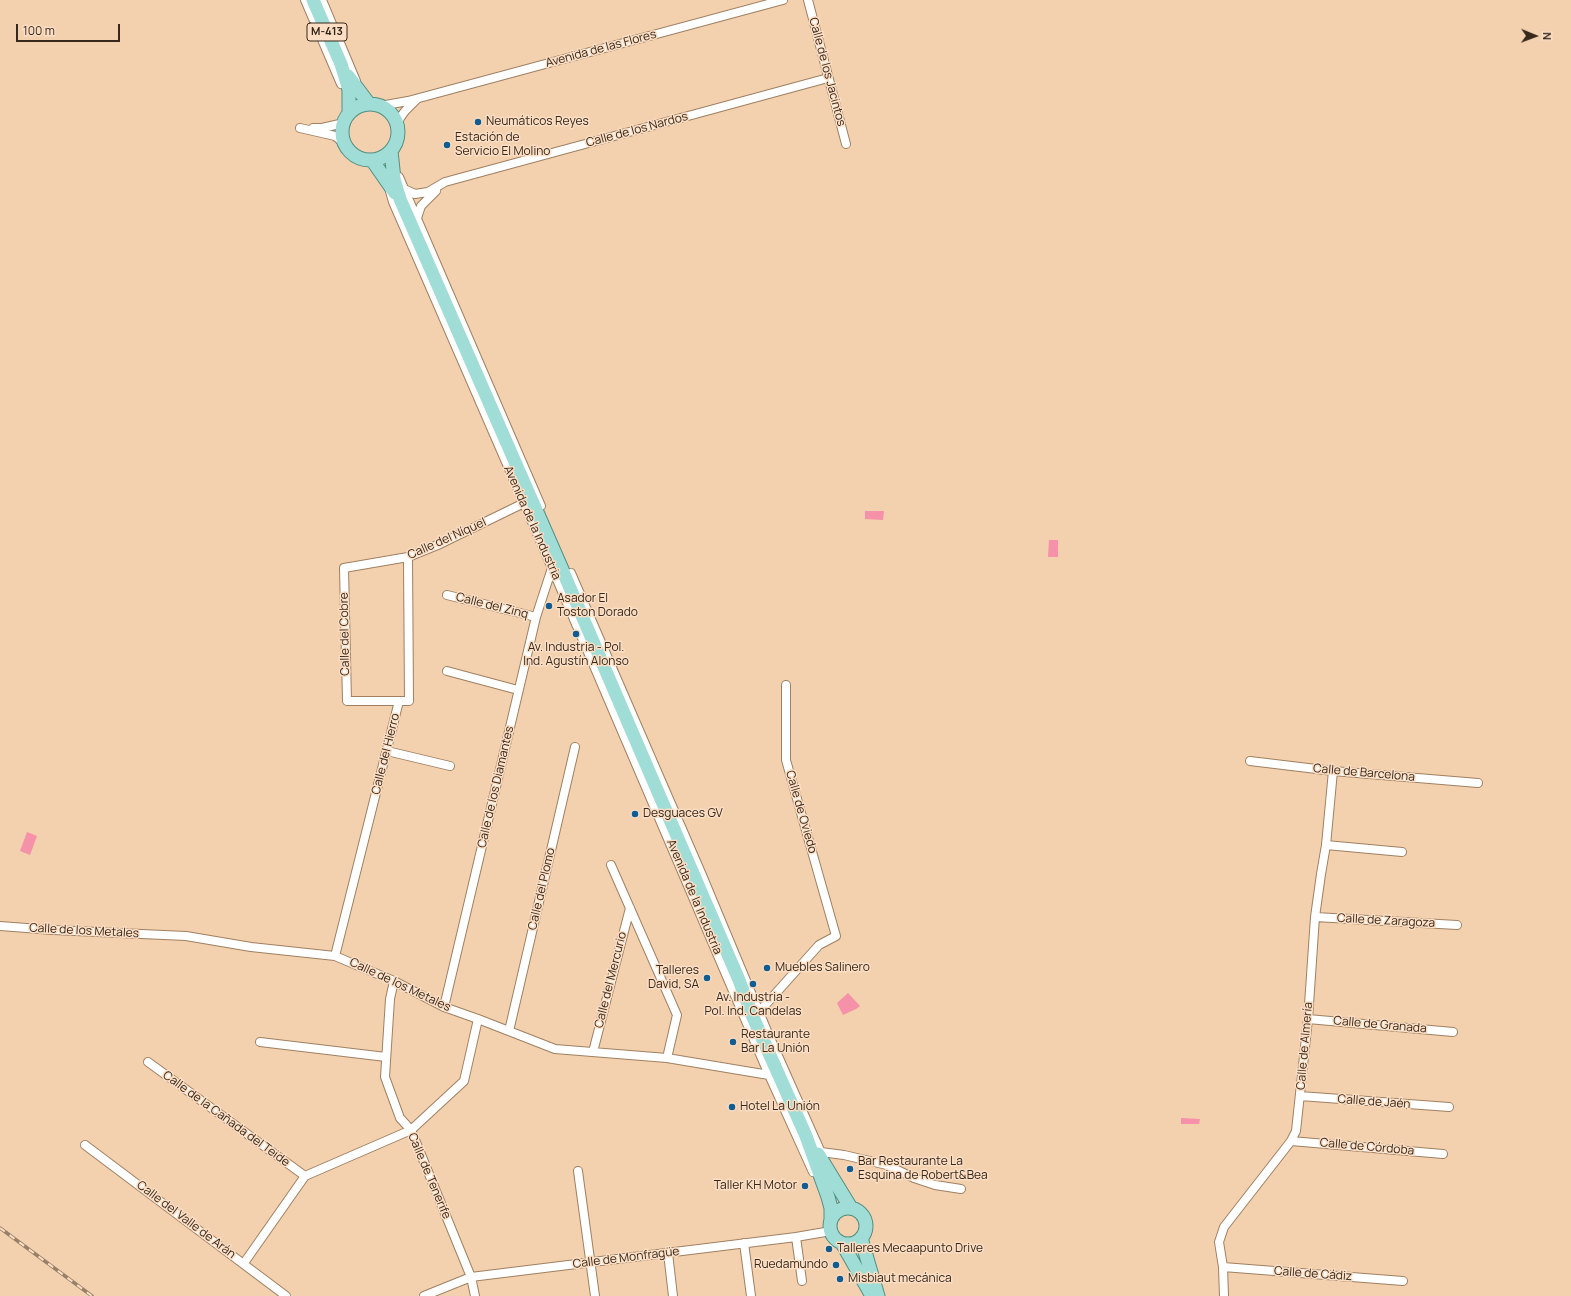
<!DOCTYPE html>
<html>
<head>
<meta charset="utf-8">
<style>
  body { margin:0 }
  #map { position:relative; width:1571px; height:1296px; overflow:hidden; background:#f3d0ae; font-family:Manrope,sans-serif }
  canvas { display:block }
  .north { position:absolute; left:1515px; top:16px; width:40px; height:40px; -webkit-text-stroke:3px #fbdec4; paint-order:stroke; rotate:91deg; font-size:11px; font-weight:700; line-height:16px; text-align:center; color:#36281b }
  .north::after { content:''; display:block; margin:auto; width:14px; height:18px; background:#36281b; clip-path:polygon(50% 0,100% 100%,50% 72%,0 100%) }
  .scale { position:absolute; left:16px; top:24px; width:104px; height:18px; box-sizing:border-box; border:2px solid #36281b; border-top:0; padding-left:5px; font-size:12px; line-height:14px; white-space:nowrap; color:#36281b; -webkit-text-stroke:3px #fbdec4; paint-order:stroke }
</style>
</head>
<body>
<div id="map">
<canvas width="1571" height="1296"></canvas>
<div class="north">N</div>
<div class="scale">100 m</div>
</div>
<script>
const ctx = document.querySelector('canvas').getContext('2d');
ctx.lineJoin = 'round';
function fillPath(path, color) { ctx.fillStyle = color; ctx.fill(path, 'evenodd'); }
const shape = rows => new Path2D(rows.map(r => 'M' + r).join(''));
function trace(path, color, width, dash) { ctx.strokeStyle = color; ctx.lineWidth = width; ctx.lineCap = dash ? 'butt' : 'round'; ctx.setLineDash(dash || []); ctx.stroke(path); }
function write(font, color, halo, rows, align = 'center') {
  ctx.font = font + ' Manrope,sans-serif'; ctx.lineWidth = 3; ctx.setLineDash([]); ctx.textBaseline = 'middle'; ctx.strokeStyle = halo; ctx.fillStyle = color; for (const [text, x, y, turn = 0] of rows) {
    ctx.save(); ctx.translate(x, y); ctx.rotate((+turn || 0) * Math.PI / 180); ctx.textAlign = isNaN(turn) ? turn : align; if (halo) ctx.strokeText(text, 0, 0); ctx.fillText(text, 0, 0); ctx.restore();
  }
}
const water = shape([
  [865,511,884,511,883,520,865,519],
  [1049,540,1058,540,1058,557,1048,557],
  [27,832,37,836,30,855,20,851],
  [848,993,860,1006,856,1009,843,1015,837,1003],
  [1181,1118,1200,1119,1199,1124,1181,1124]
]);
const street = shape([
  [305,0,341,84],
  [322,0,356,81],
  [808,0,846,144],
  [380,106,408,101,783,0],
  [397,126,400,118,405,111,417,99],
  [300,128,335,136,345,144],
  [313,128,322,128,344,123],
  [399,177,541,506],
  [389,188,393,202,552,568,769,1075,813,1172],
  [404,189,415,194,428,192,445,182,828,78],
  [417,218,421,206,436,191],
  [571,573,702,875,767,1031,823,1157],
  [447,595,536,617],
  [447,671,518,690],
  [399,701,347,701,344,568,408,557,440,544,524,503],
  [387,751,450,766],
  [1250,761,1333,771,1478,783],
  [1326,845,1402,852],
  [611,865,677,1015,667,1058],
  [1315,917,1457,925],
  [0,926,53,930,186,936,251,947,335,956,394,981,444,1007,478,1019,555,1049,667,1058,769,1075],
  [335,956,399,701,409,701,408,557],
  [394,981,390,999,385,1077,400,1118,411,1130,471,1277,475,1296],
  [444,1007,536,617,552,568],
  [759,1012,819,945,836,936,786,760,786,685],
  [1308,1019,1453,1032],
  [509,1031,575,747],
  [260,1042,386,1057],
  [593,1052,630,908],
  [148,1062,305,1176],
  [1300,1096,1449,1107],
  [1291,1141,1443,1154],
  [85,1145,286,1296],
  [821,1152,844,1155,887,1165,914,1178,935,1185,961,1189],
  [578,1171,595,1296],
  [796,1237,802,1281],
  [744,1243,751,1296],
  [668,1253,673,1296],
  [244,1263,305,1176,411,1130,464,1081,478,1019],
  [1223,1267,1403,1281],
  [424,1296,471,1277,796,1237,831,1231],
  [1224,1296,1223,1267,1219,1242,1224,1227,1291,1141,1296,1131,1308,1019,1315,917,1321,874,1326,845,1333,771]
]);
const primary = shape([
  [313,0,341,64,349,90,349,113],
  [348,76,369,104],
  '342 132a28 28 0 1 1 56 0a28 28 0 1 1-56 0Z',
  [391,151,394,179,400,199,561,567,739,980,752,1015,806,1136,828,1197,831,1208,831,1220],
  [372,160,395,193],
  [818,1154,851,1208],
  '830 1226a18 18 0 1 1 36 0a18 18 0 1 1-36 0Z',
  [861,1238,878,1296],
  [842,1243,872,1296]
]);
const rail = shape([
  [0,1228,92,1296]
]);
const markers = [
  [478,122,4,"#115c90"],
  [447,145,4,"#115c90"],
  [549,606,4,"#115c90"],
  [576,634,4,"#115c90"],
  [635,814,4,"#115c90"],
  [767,968,4,"#115c90"],
  [707,978,4,"#115c90"],
  [753,984,4,"#115c90"],
  [733,1042,4,"#115c90"],
  [732,1107,4,"#115c90"],
  [850,1169,4,"#115c90"],
  [805,1186,4,"#115c90"],
  [829,1249,4,"#115c90"],
  [836,1265,4,"#115c90"],
  [840,1279,4,"#115c90"]
];
const shields = [
  [327,32,40]
];
const shieldNames = [
  ["M-413",327,32]
];
const streetNames = [
  ["Avenida de las Flores",601,49,-15],
  ["Calle de los Jacintos",827,72,75],
  ["Calle de los Nardos",637,130,-15],
  ["Avenida de la Industria",532,523,66],
  ["Calle del Níquel",447,539,-24],
  ["Calle del Zinq",492,606,14],
  ["Calle del Cobre",345,634,-91],
  ["Calle del Hierro",386,754,-76],
  ["Calle de Barcelona",1364,773,5],
  ["Calle de los Diamantes",496,787,-77],
  ["Calle de Oviedo",801,812,74],
  ["Calle del Plomo",542,889,-77],
  ["Avenida de la Industria",694,897,67],
  ["Calle de Zaragoza",1386,921,3],
  ["Calle de los Metales",84,931,3],
  ["Calle del Mercurio",611,980,-76],
  ["Calle de los Metales",400,985,25],
  ["Calle de Granada",1380,1025,5],
  ["Calle de Almería",1305,1046,-85],
  ["Calle de Jaén",1374,1102,4],
  ["Calle de la Cañada del Teide",226,1119,36],
  ["Calle de Córdoba",1367,1147,5],
  ["Calle de Tenerife",429,1176,67],
  ["Calle del Valle de Arán",186,1220,37],
  ["Calle de Monfragüe",626,1258,-7],
  ["Calle de Cádiz",1313,1274,4]
];
const poiNames = [
  ["Neumáticos Reyes",486,122],
  ["Estación de",455,138],
  ["Servicio El Molino",455,152],
  ["Asador El",557,599],
  ["Toston Dorado",557,613],
  ["Av. Industria - Pol.",576,648,"center"],
  ["Ind. Agustín Alonso",576,662,"center"],
  ["Desguaces GV",643,814],
  ["Muebles Salinero",775,968],
  ["Talleres",699,971,"right"],
  ["David, SA",699,985,"right"],
  ["Av. Industria -",753,998,"center"],
  ["Pol. Ind. Candelas",753,1012,"center"],
  ["Restaurante",741,1035],
  ["Bar La Unión",741,1049],
  ["Hotel La Unión",740,1107],
  ["Bar Restaurante La",858,1162],
  ["Esquina de Robert&Bea",858,1176],
  ["Taller KH Motor",797,1186,"right"],
  ["Talleres Mecaapunto Drive",837,1249],
  ["Ruedamundo",828,1265,"right"],
  ["Misbiaut mecánica",848,1279]
];
fillPath(water, '#f591a9');
trace(street, '#a08061', 10);
trace(primary, '#528f83', 15);
trace(street, '#fff', 8);
trace(primary, '#a0ddd6', 13);
trace(rail, '#998068', 3.5);
trace(rail, '#fbdec4', 2, [6]);
for (const [x, y, r, color] of markers) { const dot = new Path2D(); dot.arc(x, y, r, 0, 2 * Math.PI); ctx.fillStyle = color; ctx.fill(dot); trace(dot, '#fbdec4', 1.5); }
for (const [x, y, w] of shields) { const box = new Path2D(); box.roundRect(x - w / 2, y - 9, w, 18, 3); ctx.fillStyle = '#fbdec4'; ctx.fill(box); trace(box, '#36281b', 1); }
write('bold 11px', '#36281b', null, shieldNames);
write('12px', '#36281b', '#fbdec4', streetNames);
write('12px', '#36281b', '#fbdec4', poiNames, 'left');
</script>
</body>
</html>
